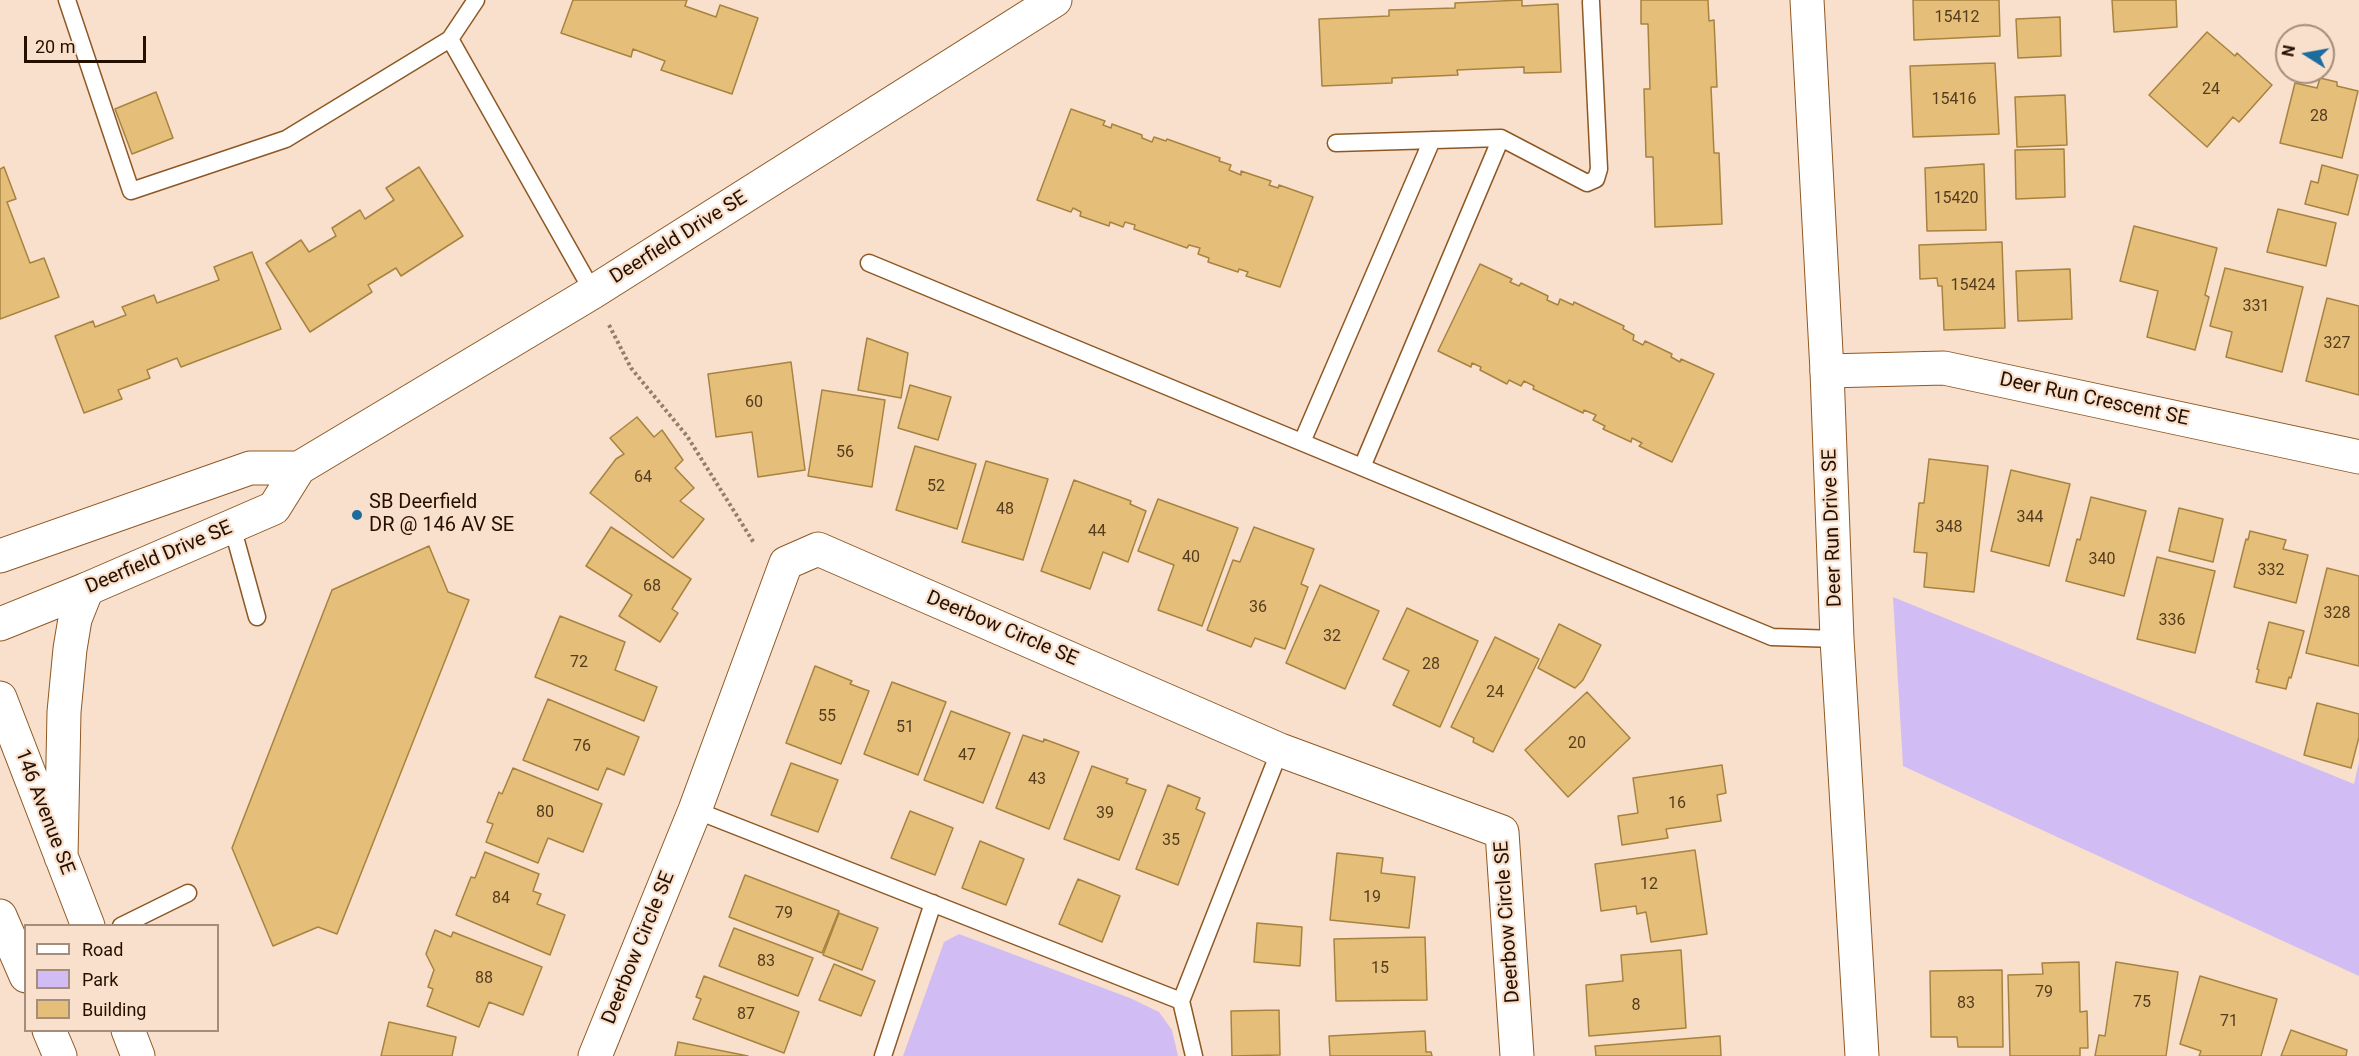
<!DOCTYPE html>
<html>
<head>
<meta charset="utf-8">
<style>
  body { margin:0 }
  #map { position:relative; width:2359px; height:1056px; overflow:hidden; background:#f9e0cc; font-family:Roboto,sans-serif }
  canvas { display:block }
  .legend { position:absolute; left:24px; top:924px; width:195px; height:108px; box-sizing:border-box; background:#f9e0cc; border:2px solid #a48d7a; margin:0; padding:8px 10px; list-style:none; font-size:18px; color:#251000 }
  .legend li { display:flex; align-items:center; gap:12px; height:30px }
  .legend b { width:30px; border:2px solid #a48d7a }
  .north { position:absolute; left:2275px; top:24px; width:60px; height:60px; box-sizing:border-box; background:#f9e0cc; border:2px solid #a48d7a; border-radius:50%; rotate:281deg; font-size:16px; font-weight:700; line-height:24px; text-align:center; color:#251000 }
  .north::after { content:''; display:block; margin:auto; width:21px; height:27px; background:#1c6c9e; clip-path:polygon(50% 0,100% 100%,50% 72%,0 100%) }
  .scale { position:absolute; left:24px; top:36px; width:122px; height:27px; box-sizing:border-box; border:3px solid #251000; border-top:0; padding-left:8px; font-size:18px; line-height:21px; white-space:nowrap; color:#251000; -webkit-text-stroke:4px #f9e0cc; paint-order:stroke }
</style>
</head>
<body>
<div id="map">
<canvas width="2359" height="1056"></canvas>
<ul class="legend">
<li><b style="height:8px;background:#fff"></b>Road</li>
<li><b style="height:16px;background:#d1bdf4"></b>Park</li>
<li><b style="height:16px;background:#e5bf7a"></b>Building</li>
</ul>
<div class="north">N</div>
<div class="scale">20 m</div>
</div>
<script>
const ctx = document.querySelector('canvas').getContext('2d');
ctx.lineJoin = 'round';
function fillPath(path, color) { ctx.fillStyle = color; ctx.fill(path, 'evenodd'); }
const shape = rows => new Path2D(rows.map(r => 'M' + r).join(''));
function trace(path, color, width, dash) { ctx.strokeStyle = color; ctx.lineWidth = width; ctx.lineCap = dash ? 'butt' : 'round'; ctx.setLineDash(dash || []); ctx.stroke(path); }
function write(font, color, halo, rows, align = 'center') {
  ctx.font = font + ' Roboto,sans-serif'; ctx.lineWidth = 4.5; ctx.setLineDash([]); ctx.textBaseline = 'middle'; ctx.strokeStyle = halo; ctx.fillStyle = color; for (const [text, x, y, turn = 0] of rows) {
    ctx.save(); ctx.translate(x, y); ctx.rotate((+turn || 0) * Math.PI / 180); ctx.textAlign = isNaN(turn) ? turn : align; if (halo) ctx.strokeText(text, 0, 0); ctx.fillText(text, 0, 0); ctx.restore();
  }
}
const green = shape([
  [1893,597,2354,784,2359,762,2359,976,1903,766],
  [959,934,1130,998,1159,1012,1172,1030,1178,1056,903,1056,944,942]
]);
const building = shape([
  [573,0,687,0,685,6,716,17,720,5,758,18,732,94,661,70,665,61,633,49,631,57,561,33,573,0],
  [1522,0,1522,6,1558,4,1561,72,1524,73,1524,67,1457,70,1458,75,1392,78,1392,83,1322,86,1319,19,1389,16,1389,10,1455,8,1455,3,1522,0],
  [1641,0,1708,0,1709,21,1714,20,1717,87,1711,87,1714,153,1719,153,1722,224,1655,227,1653,157,1646,157,1644,89,1650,89,1648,24,1641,24,1641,0],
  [1913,0,1999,0,2000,36,1914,40,1913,0],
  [2112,0,2176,0,2177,27,2114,32,2112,0],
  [2060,17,2061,56,2018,58,2016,19,2060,17],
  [2207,32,2235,56,2237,53,2272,85,2239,122,2233,117,2207,147,2149,95,2207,32],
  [1995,63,1999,134,1913,137,1910,66,1995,63],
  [2320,78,2337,82,2337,86,2358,91,2342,158,2280,143,2295,83,2317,88,2320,78],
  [156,92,173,138,132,154,115,109,156,92],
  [2065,95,2067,145,2017,147,2015,97,2065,95],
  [1071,109,1105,121,1103,125,1111,128,1112,124,1142,135,1142,138,1152,142,1154,137,1166,141,1167,139,1220,158,1219,161,1231,165,1229,170,1241,175,1241,171,1271,181,1269,185,1278,188,1279,185,1313,197,1280,287,1246,276,1248,272,1239,269,1238,272,1208,262,1209,258,1198,254,1200,248,1189,245,1187,248,1134,229,1135,225,1125,222,1123,227,1110,222,1109,226,1080,216,1081,212,1073,208,1071,212,1037,200,1071,109],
  [2064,149,2065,197,2016,199,2015,150,2064,149],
  [1984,164,1986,230,1927,231,1925,168,1984,164],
  [2322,165,2358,175,2348,215,2305,204,2311,181,2318,183,2322,165],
  [4,167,16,199,7,202,30,263,44,258,59,297,0,319,0,169,4,167],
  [419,167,463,236,401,276,396,268,368,285,372,292,310,332,266,263,301,240,309,252,336,236,332,228,360,210,365,219,394,200,386,188,419,167],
  [2278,209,2336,223,2326,266,2267,252,2278,209],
  [2134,226,2217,248,2205,295,2209,297,2195,350,2147,337,2158,291,2120,281,2134,226],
  [2002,242,2005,328,1944,330,1942,286,1938,286,1937,278,1920,279,1919,245,2002,242],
  [252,252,281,329,181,367,177,358,147,370,150,378,118,390,122,399,84,413,55,336,93,321,95,327,126,315,122,307,154,295,157,303,219,280,214,267,252,252],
  [1480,264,1512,279,1510,282,1519,286,1521,283,1548,296,1547,300,1558,305,1560,299,1573,305,1574,302,1624,326,1623,329,1634,335,1633,340,1643,345,1645,341,1672,354,1671,357,1680,362,1681,359,1714,374,1672,462,1639,446,1642,443,1632,438,1631,442,1603,429,1605,426,1593,420,1596,415,1584,410,1583,413,1533,389,1534,386,1524,381,1521,386,1509,380,1507,384,1480,370,1481,367,1472,363,1471,367,1438,351,1480,264],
  [2225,268,2303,287,2282,372,2226,357,2232,332,2210,326,2225,268],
  [2070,269,2072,319,2018,321,2016,271,2070,269],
  [2327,298,2359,306,2359,395,2306,381,2327,298],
  [867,338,908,353,901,398,858,390,867,338],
  [791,362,805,470,758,477,752,432,716,437,708,374,791,362],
  [910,385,951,397,938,440,898,428,910,385],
  [822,390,885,400,872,487,808,476,822,390],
  [637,417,654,437,662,430,683,460,675,468,694,488,680,501,704,519,673,558,590,493,616,459,624,454,610,438,637,417],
  [915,446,976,464,957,529,896,510,915,446],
  [1929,459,1988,466,1974,592,1924,587,1927,553,1914,552,1919,503,1924,503,1929,459],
  [986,461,1048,479,1023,560,962,542,986,461],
  [2011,470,2070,484,2049,566,1991,551,2011,470],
  [1074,480,1131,501,1130,504,1146,511,1128,562,1103,552,1090,589,1041,571,1074,480],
  [2091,497,2146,511,2124,596,2066,581,2077,539,2080,540,2091,497],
  [1158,499,1238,528,1202,626,1158,610,1174,565,1138,551,1158,499],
  [2179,508,2223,519,2213,562,2169,551,2179,508],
  [611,527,691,579,672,609,678,613,660,642,619,616,632,595,586,566,611,527],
  [1254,527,1314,549,1301,584,1308,587,1285,649,1255,638,1251,647,1207,630,1233,560,1240,562,1254,527],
  [2250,531,2286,540,2283,549,2308,555,2296,603,2234,587,2246,539,2248,540,2250,531],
  [429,546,448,592,469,600,337,934,318,927,273,946,232,848,332,590,429,546],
  [2157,557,2215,571,2195,653,2137,639,2157,557],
  [2327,568,2359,576,2359,666,2306,653,2327,568],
  [1320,585,1379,611,1345,689,1286,663,1320,585],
  [1407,608,1478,641,1440,727,1393,705,1409,671,1383,659,1407,608],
  [560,616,625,642,615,670,657,687,644,721,535,677,560,616],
  [2269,622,2304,631,2291,678,2289,677,2286,689,2256,682,2259,670,2257,669,2269,622],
  [1559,624,1601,645,1583,680,1575,688,1538,668,1559,624],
  [1495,637,1539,659,1493,752,1473,742,1474,738,1451,727,1495,637],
  [815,666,852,681,850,684,869,691,841,764,786,743,815,666],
  [892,682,946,702,918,775,864,754,892,682],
  [1587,692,1630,738,1568,797,1525,750,1587,692],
  [548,699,639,737,624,775,607,768,598,790,523,760,548,699],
  [2317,703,2359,714,2359,737,2351,768,2304,755,2317,703],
  [951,711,1010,733,983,803,924,780,951,711],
  [1023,735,1043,742,1044,739,1079,752,1049,829,996,808,1023,735],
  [791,763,838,780,818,832,771,815,791,763],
  [1722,765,1726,793,1717,795,1721,821,1666,829,1668,838,1622,845,1618,816,1638,813,1633,778,1722,765],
  [1092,766,1128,779,1126,783,1146,790,1119,860,1064,839,1092,766],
  [513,768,602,804,583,852,548,838,538,863,486,842,493,824,487,822,499,792,502,794,513,768],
  [1168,785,1200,798,1196,809,1205,813,1178,885,1136,869,1168,785],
  [910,811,953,828,935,875,891,858,910,811],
  [980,841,1024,859,1006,905,962,888,980,841],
  [1695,850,1707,934,1651,942,1646,912,1637,914,1636,906,1601,911,1595,864,1695,850],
  [485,852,539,874,533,891,541,894,537,904,565,915,550,955,456,915,471,877,475,878,485,852],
  [1337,853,1383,858,1381,873,1415,877,1409,928,1330,920,1337,853],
  [745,875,839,911,822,953,729,917,745,875],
  [1078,879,1120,896,1102,942,1059,924,1078,879],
  [839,913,878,928,862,970,823,955,839,913],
  [1257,923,1302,927,1300,966,1254,962,1257,923],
  [734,928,813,958,798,996,719,966,734,928],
  [435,930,451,937,453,932,542,967,523,1015,489,1002,479,1027,427,1006,433,989,428,987,434,970,426,954,435,930],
  [1425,937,1427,1000,1336,1001,1334,939,1425,937],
  [1681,950,1686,1028,1589,1036,1586,985,1623,981,1621,955,1681,950],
  [2079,962,2080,1012,2087,1011,2088,1048,2080,1048,2080,1056,2010,1056,2008,975,2043,974,2042,963,2079,962],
  [2116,962,2178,972,2166,1056,2095,1056,2099,1035,2105,1036,2116,962],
  [834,964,875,981,861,1016,819,1000,834,964],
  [2002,970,2003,1047,1958,1047,1957,1037,1931,1037,1930,971,2002,970],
  [704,976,799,1012,784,1053,693,1019,701,999,696,997,704,976],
  [2200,976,2277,999,2261,1056,2199,1056,2201,1051,2180,1044,2200,976],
  [1279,1010,1280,1055,1232,1056,1231,1011,1279,1010],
  [389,1022,456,1037,452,1056,381,1056,389,1022],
  [2291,1030,2347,1050,2346,1056,2281,1056,2291,1030],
  [1425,1031,1426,1052,1431,1052,1432,1056,1330,1056,1329,1036,1425,1031],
  [1720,1036,1721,1056,1596,1056,1595,1046,1720,1036],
  [678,1042,748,1056,675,1056,678,1042]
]);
const path = shape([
  [609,325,631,368,687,436,754,543]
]);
const service = shape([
  [67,0,131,191,286,139,450,39,476,0],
  [450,39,593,292],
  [1336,143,1501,138,1587,183,1596,179,1599,169,1591,2],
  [869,263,1772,637,1837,639],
  [1302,442,1432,140],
  [1362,467,1501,138],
  [232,526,257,617],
  [695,810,1181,1001],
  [121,926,188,893],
  [883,1056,933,903],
  [1194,1056,1181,1001,1280,750]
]);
const minor = shape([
  [1827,371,1944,368,2359,457],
  [0,556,250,468,299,468],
  [0,624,87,589,274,508,299,468,593,292,1055,0],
  [595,1056,695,810,786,563,818,549,1280,750,1502,832,1517,1056]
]);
const tertiary = shape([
  [1807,0,1827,371,1837,639,1862,1056],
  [0,698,88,926],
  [61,857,64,712,70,649,75,619,87,589],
  [0,916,26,976],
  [49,1030,60,1056],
  [128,1030,138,1056]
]);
const markers = [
  [357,515,6,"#1c6c9e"]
];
const numberNames = [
  ["15412",1957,18],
  ["24",2211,90],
  ["15416",1954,100],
  ["28",2319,117],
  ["15420",1956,199],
  ["15424",1973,286],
  ["331",2256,307],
  ["327",2337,344],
  ["60",754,403],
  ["56",845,453],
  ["64",643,478],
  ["52",936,487],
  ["48",1005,510],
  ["344",2030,518],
  ["348",1949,528],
  ["44",1097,532],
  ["40",1191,558],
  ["340",2102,560],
  ["332",2271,571],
  ["68",652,587],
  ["36",1258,608],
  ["328",2337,614],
  ["336",2172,621],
  ["32",1332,637],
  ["72",579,663],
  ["28",1431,665],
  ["24",1495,693],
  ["55",827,717],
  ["51",905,728],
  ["20",1577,744],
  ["76",582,747],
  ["47",967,756],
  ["43",1037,780],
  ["16",1677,804],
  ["80",545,813],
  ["39",1105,814],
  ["35",1171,841],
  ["12",1649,885],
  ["19",1372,898],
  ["84",501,899],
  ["79",784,914],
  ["83",766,962],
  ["15",1380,969],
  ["88",484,979],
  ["79",2044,993],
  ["75",2142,1003],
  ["83",1966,1004],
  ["8",1636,1006],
  ["87",746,1015],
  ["71",2229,1022]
];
const streetNames = [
  ["Deerfield Drive SE",679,238,-32],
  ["Deer Run Crescent SE",2094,400,12],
  ["Deer Run Drive SE",1833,528,-92],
  ["Deerfield Drive SE",159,558,-23],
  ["Deerbow Circle SE",1002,629,23],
  ["146 Avenue SE",44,812,69],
  ["Deerbow Circle SE",1508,922,-94],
  ["Deerbow Circle SE",639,948,-68]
];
const poiNames = [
  ["SB Deerfield",369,503],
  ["DR @ 146 AV SE",369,526]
];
fillPath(green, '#d1bdf4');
fillPath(building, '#e5bf7a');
trace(building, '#a7833f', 1.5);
trace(service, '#8e5824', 19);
trace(minor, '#8e5824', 35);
trace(tertiary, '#8e5824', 35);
trace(path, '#957d6b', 4, [3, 3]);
trace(service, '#fff', 16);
trace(minor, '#fff', 33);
trace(tertiary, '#fff', 33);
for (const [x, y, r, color] of markers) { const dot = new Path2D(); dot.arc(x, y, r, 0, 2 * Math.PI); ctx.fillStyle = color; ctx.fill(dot); trace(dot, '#f9e0cc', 2); }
write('16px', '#553c1e', null, numberNames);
write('20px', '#251000', '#f9e0cc', streetNames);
write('20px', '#251000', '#f9e0cc', poiNames, 'left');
</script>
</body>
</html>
